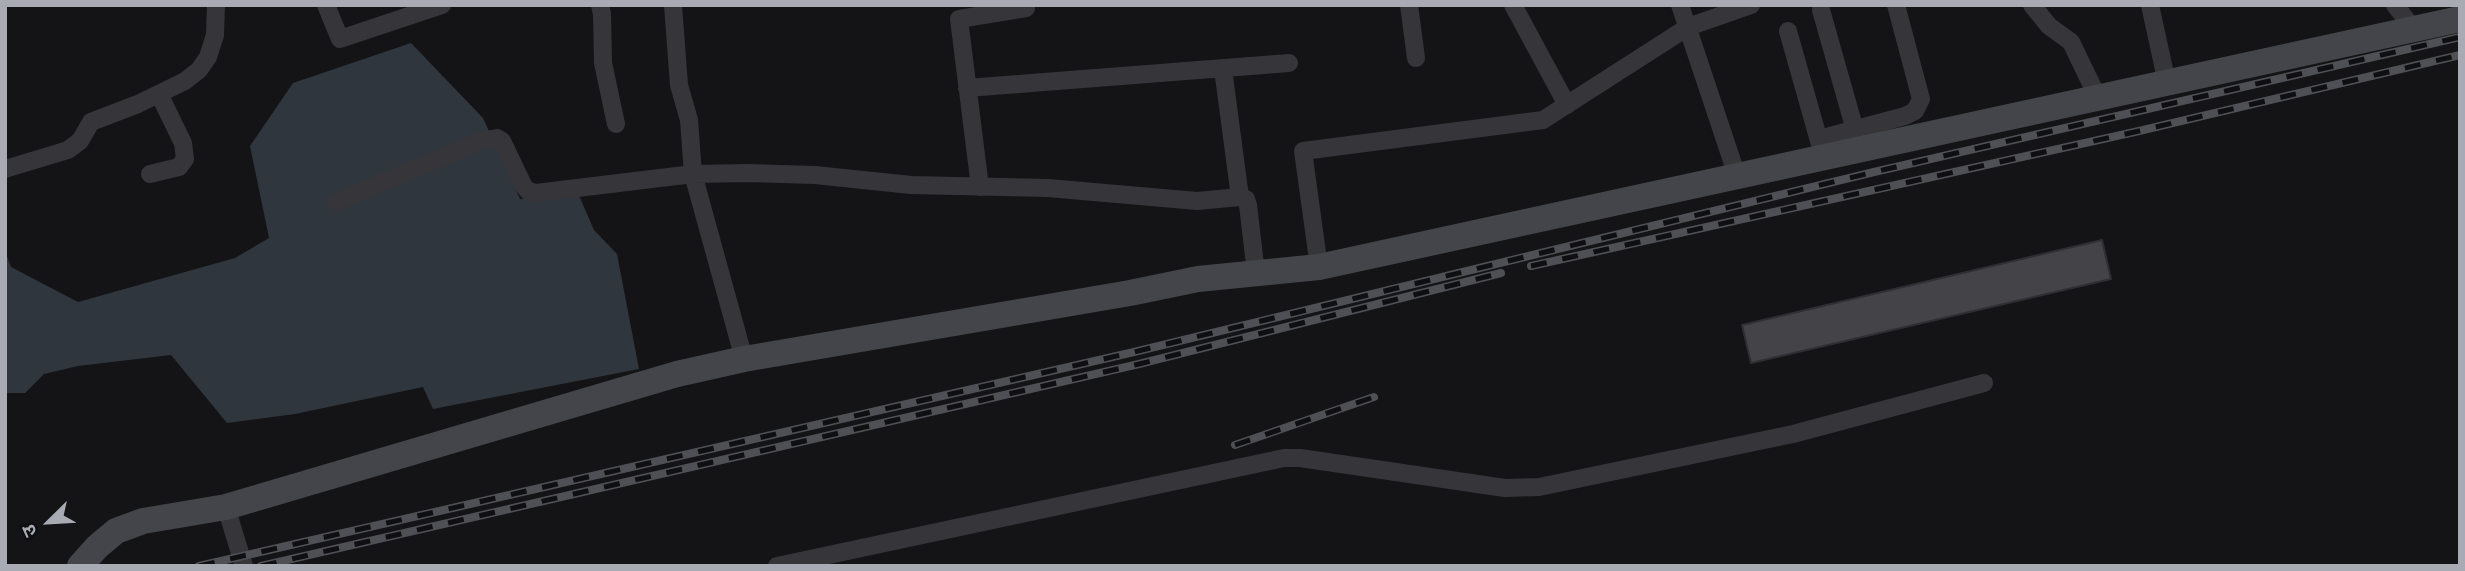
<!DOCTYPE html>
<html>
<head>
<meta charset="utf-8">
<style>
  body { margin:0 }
  #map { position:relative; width:2465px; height:571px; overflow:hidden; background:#141416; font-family:"Nunito Sans","Noto Sans Devanagari",sans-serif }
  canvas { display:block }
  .frame { position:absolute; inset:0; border:7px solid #a8abb4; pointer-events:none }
  .north { position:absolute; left:14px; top:487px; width:70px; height:70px; -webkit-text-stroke:5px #0f0f11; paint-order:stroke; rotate:246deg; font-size:19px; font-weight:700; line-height:28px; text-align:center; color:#a8abb4 }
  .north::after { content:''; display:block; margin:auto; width:24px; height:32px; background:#a8abb4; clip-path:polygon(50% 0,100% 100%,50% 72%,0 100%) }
</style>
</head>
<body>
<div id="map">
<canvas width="2465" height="571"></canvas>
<div class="frame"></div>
<div class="north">उ</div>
</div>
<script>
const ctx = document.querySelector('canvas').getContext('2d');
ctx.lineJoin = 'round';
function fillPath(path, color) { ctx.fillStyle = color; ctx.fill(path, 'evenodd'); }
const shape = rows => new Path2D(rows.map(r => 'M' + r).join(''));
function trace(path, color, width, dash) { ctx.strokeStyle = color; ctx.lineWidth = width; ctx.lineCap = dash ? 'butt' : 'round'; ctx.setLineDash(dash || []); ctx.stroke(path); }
const water = shape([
  [411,43,483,118,520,199,577,191,594,230,617,254,639,369,433,409,423,387,295,414,227,423,171,355,78,366,44,374,25,393,5,393,5,251,11,267,78,302,235,258,269,238,250,146,293,83]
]);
const building = shape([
  [2102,240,2111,279,1751,363,1742,325,2102,240]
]);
const street = shape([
  [326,5,340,39,442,5],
  [600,5,602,14,603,63,616,124],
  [673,5,679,85,689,120,693,174,744,359],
  [1409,5,1416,58],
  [1513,5,1567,105],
  [1680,5,1737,176],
  [2032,5,2049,26,2071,42,2098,98],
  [2150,5,2167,83],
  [2395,5,2415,31],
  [1821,10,1855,130],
  [1788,31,1821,148],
  [1223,69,1240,197],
  [967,88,1289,63],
  [1819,139,1905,116,1915,111,1921,99,1896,5],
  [5,169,68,150,80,141,91,122,138,104,185,81,199,70,208,57,215,35,216,5],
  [150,174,179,167,185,159,183,143,159,94],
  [980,187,959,19,1026,8,1025,5],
  [336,202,481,141,497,138,502,141,523,185,528,191,536,193,693,174,747,173,815,175,911,185,1048,188,1197,201,1240,197,1246,199,1248,205,1256,273],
  [1319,267,1303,151,1543,120,1688,27,1751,5],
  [226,507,244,566],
  [777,566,1284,458,1300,458,1505,488,1539,487,1793,434,1984,383]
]);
const secondary = shape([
  [80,566,97,547,116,531,143,521,226,507,677,374,744,359,1130,293,1198,279,1319,267,2460,19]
]);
const rail = shape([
  [1531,266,2139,131,2460,55],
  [1235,445,1374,397],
  [199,566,1134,352,1874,172,2460,37],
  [261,566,1139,364,1501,273]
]);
fillPath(water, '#2f363d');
fillPath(building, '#444448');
trace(building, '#2f2e32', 2);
trace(street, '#36363a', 18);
trace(secondary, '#44454a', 26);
trace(rail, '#4f5055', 8);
trace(rail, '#0f0f11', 5, [16]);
</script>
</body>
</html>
